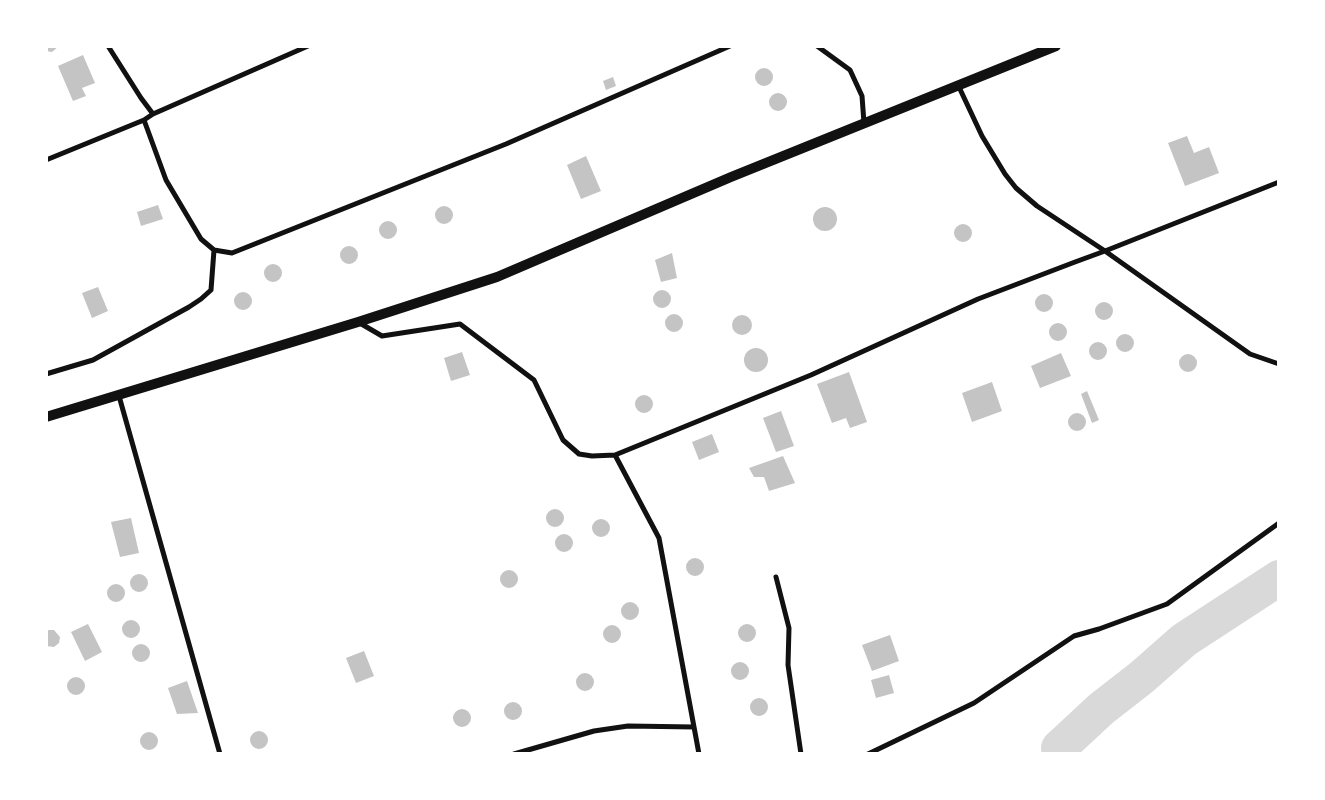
<!DOCTYPE html>
<html>
<head>
<meta charset="utf-8">
<style>
  body { margin:0 }
  #map { position:relative; width:1325px; height:800px; overflow:hidden; background:#fff; font-family:Raleway,sans-serif }
  canvas { display:block }
  .frame { position:absolute; inset:0; border:48px solid #fff; pointer-events:none }
</style>
</head>
<body>
<div id="map">
<canvas width="1325" height="800"></canvas>
<div class="frame"></div>
</div>
<script>
const ctx = document.querySelector('canvas').getContext('2d');
ctx.lineJoin = 'round';
const shape = rows => new Path2D(rows.map(r => 'M' + r).join(''));
function trace(path, color, width, dash) { ctx.strokeStyle = color; ctx.lineWidth = width; ctx.lineCap = dash ? 'butt' : 'round'; ctx.setLineDash(dash || []); ctx.stroke(path); }
function fillPath(path, color) { ctx.fillStyle = color; ctx.fill(path, 'evenodd'); }
const river = shape([
  [1059,748,1101,709,1142,677,1184,640,1279,578]
]);
const building = shape([
  [46,46,59,46,52,52,46,51],
  [83,55,95,83,82,88,86,96,73,101,58,66],
  '755 77a9 9 0 1 1 18 0a9 9 0 1 1-18 0Z',
  [613,77,616,86,606,90,603,81],
  '769 102a9 9 0 1 1 18 0a9 9 0 1 1-18 0Z',
  [1187,136,1194,153,1209,147,1219,173,1185,186,1168,143],
  [586,156,601,191,581,199,567,165],
  [158,205,163,219,141,226,137,212],
  '435 215a9 9 0 1 1 18 0a9 9 0 1 1-18 0Z',
  '813 219a12 12 0 1 1 24 0a12 12 0 1 1-24 0Z',
  '379 230a9 9 0 1 1 18 0a9 9 0 1 1-18 0Z',
  '954 233a9 9 0 1 1 18 0a9 9 0 1 1-18 0Z',
  '340 255a9 9 0 1 1 18 0a9 9 0 1 1-18 0Z',
  [672,253,677,278,661,282,655,260],
  '264 273a9 9 0 1 1 18 0a9 9 0 1 1-18 0Z',
  [98,287,108,311,92,318,82,293],
  '653 299a9 9 0 1 1 18 0a9 9 0 1 1-18 0Z',
  '234 301a9 9 0 1 1 18 0a9 9 0 1 1-18 0Z',
  '1035 303a9 9 0 1 1 18 0a9 9 0 1 1-18 0Z',
  '1095 311a9 9 0 1 1 18 0a9 9 0 1 1-18 0Z',
  '665 323a9 9 0 1 1 18 0a9 9 0 1 1-18 0Z',
  '732 325a10 10 0 1 1 20 0a10 10 0 1 1-20 0Z',
  '1049 332a9 9 0 1 1 18 0a9 9 0 1 1-18 0Z',
  '1116 343a9 9 0 1 1 18 0a9 9 0 1 1-18 0Z',
  '1089 351a9 9 0 1 1 18 0a9 9 0 1 1-18 0Z',
  '744 360a12 12 0 1 1 24 0a12 12 0 1 1-24 0Z',
  [462,352,470,375,451,381,444,358],
  [1061,353,1071,376,1040,388,1031,366],
  '1179 363a9 9 0 1 1 18 0a9 9 0 1 1-18 0Z',
  [849,372,867,422,850,428,846,418,832,423,817,384],
  [992,382,1002,411,972,422,962,393],
  [1087,391,1099,420,1092,423,1081,394],
  '635 404a9 9 0 1 1 18 0a9 9 0 1 1-18 0Z',
  [781,411,794,446,776,452,763,418],
  '1068 422a9 9 0 1 1 18 0a9 9 0 1 1-18 0Z',
  [712,434,719,452,699,460,692,442],
  [783,456,795,483,769,491,764,477,754,477,749,468],
  '546 518a9 9 0 1 1 18 0a9 9 0 1 1-18 0Z',
  [131,518,139,553,120,557,111,522],
  '592 528a9 9 0 1 1 18 0a9 9 0 1 1-18 0Z',
  '555 543a9 9 0 1 1 18 0a9 9 0 1 1-18 0Z',
  '686 567a9 9 0 1 1 18 0a9 9 0 1 1-18 0Z',
  '500 579a9 9 0 1 1 18 0a9 9 0 1 1-18 0Z',
  '130 583a9 9 0 1 1 18 0a9 9 0 1 1-18 0Z',
  '107 593a9 9 0 1 1 18 0a9 9 0 1 1-18 0Z',
  '621 611a9 9 0 1 1 18 0a9 9 0 1 1-18 0Z',
  '122 629a9 9 0 1 1 18 0a9 9 0 1 1-18 0Z',
  '738 633a9 9 0 1 1 18 0a9 9 0 1 1-18 0Z',
  [88,624,102,652,85,661,71,632],
  '603 634a9 9 0 1 1 18 0a9 9 0 1 1-18 0Z',
  [49,630,54,630,60,637,59,643,54,647,46,646,46,631],
  [890,635,899,661,872,671,862,645],
  '132 653a9 9 0 1 1 18 0a9 9 0 1 1-18 0Z',
  [364,651,374,676,356,683,346,658],
  '731 671a9 9 0 1 1 18 0a9 9 0 1 1-18 0Z',
  '576 682a9 9 0 1 1 18 0a9 9 0 1 1-18 0Z',
  [889,675,894,693,876,698,871,680],
  '67 686a9 9 0 1 1 18 0a9 9 0 1 1-18 0Z',
  [187,681,198,713,177,714,168,688],
  '750 707a9 9 0 1 1 18 0a9 9 0 1 1-18 0Z',
  '504 711a9 9 0 1 1 18 0a9 9 0 1 1-18 0Z',
  '453 718a9 9 0 1 1 18 0a9 9 0 1 1-18 0Z',
  '250 740a9 9 0 1 1 18 0a9 9 0 1 1-18 0Z',
  '140 741a9 9 0 1 1 18 0a9 9 0 1 1-18 0Z'
]);
const minor = shape([
  [817,46,850,70,862,96,864,123],
  [959,87,982,136,1005,174,1016,188,1037,206,1105,251,1250,354,1279,364],
  [153,114,308,46],
  [144,120,166,180,201,239,214,250,232,253,506,144,730,46],
  [46,160,144,120,153,114,141,98,108,46],
  [358,322,382,336,460,324,534,380,563,440,579,454,592,456,615,455,811,375,978,299,1075,262,1105,251,1279,182],
  [46,374,93,360,189,307,201,299,211,290,214,250],
  [119,396,220,754],
  [615,455,659,538,699,754],
  [776,577,789,628,788,665,801,754],
  [514,754,594,731,628,726,694,727],
  [868,754,974,703,1074,636,1099,629,1167,604,1279,523]
]);
const secondary = shape([
  [46,417,358,322,497,277,731,177,1056,46]
]);
trace(river, '#d9d9d9', 36);
fillPath(building, '#c4c4c4');
trace(minor, '#111', 5);
trace(secondary, '#111', 10);
</script>
</body>
</html>
